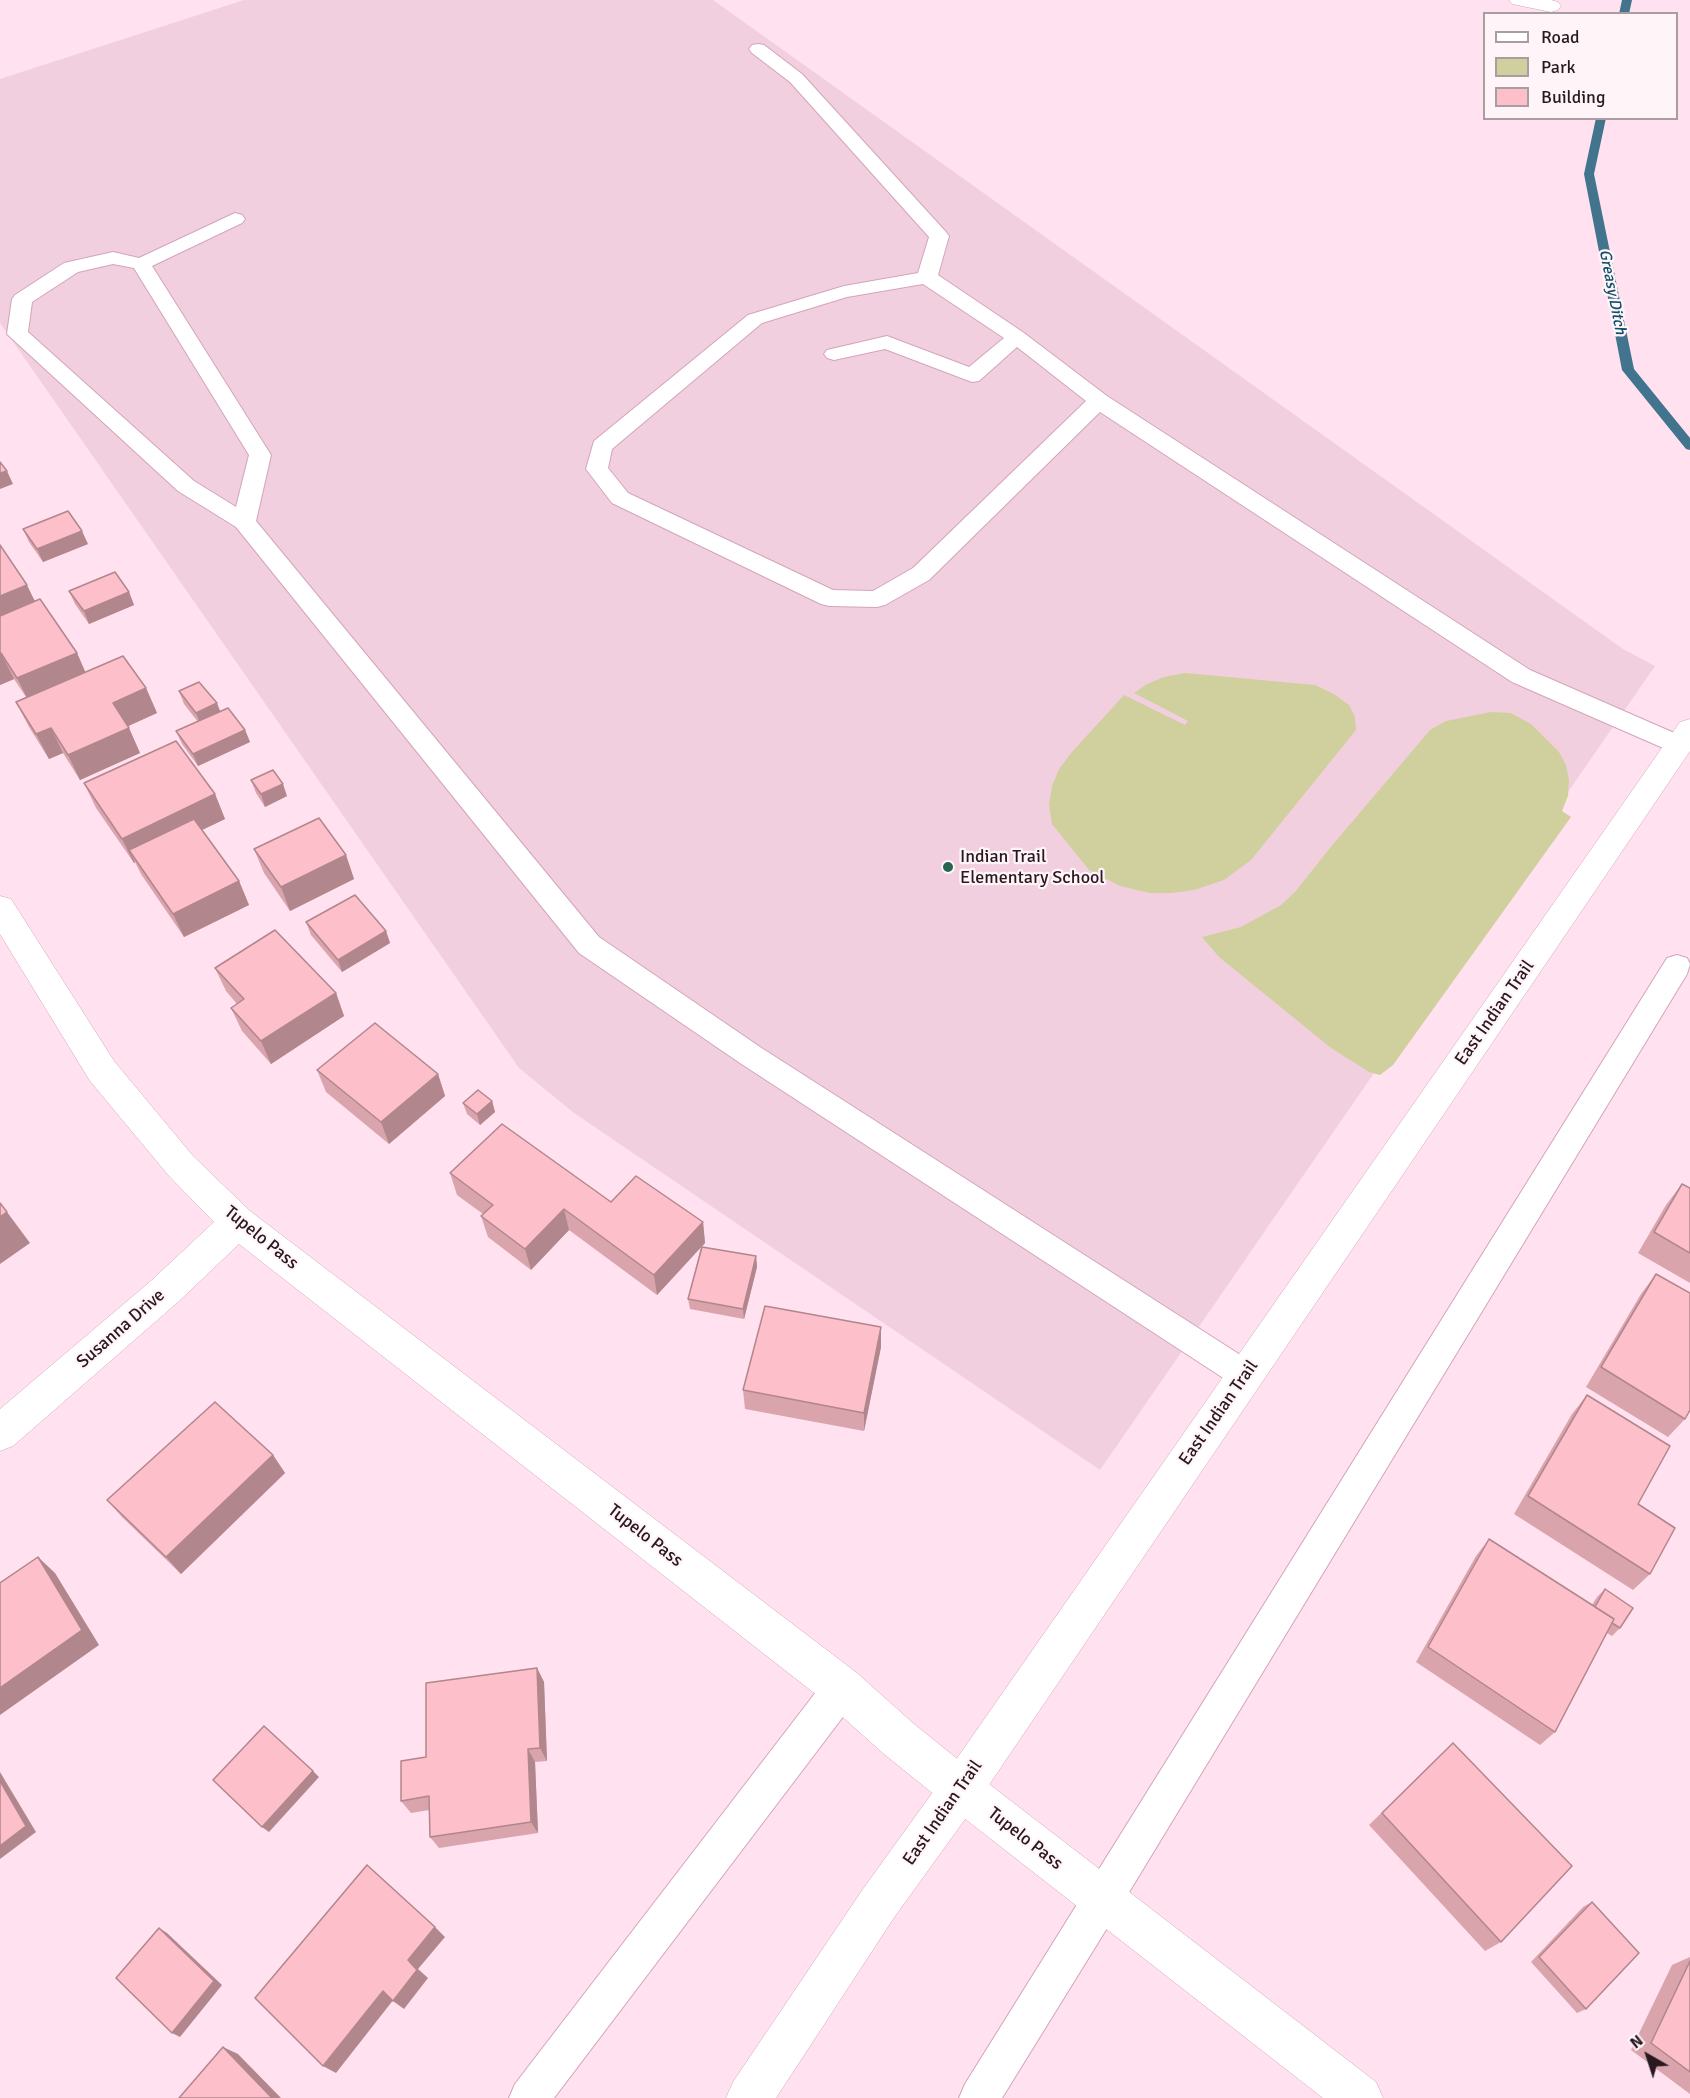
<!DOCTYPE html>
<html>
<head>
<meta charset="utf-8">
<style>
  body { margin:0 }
  #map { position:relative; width:1690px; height:2098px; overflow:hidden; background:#ffe1ef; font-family:Signika,sans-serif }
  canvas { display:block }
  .legend { position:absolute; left:1483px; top:12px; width:195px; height:108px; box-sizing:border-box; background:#fff5f9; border:2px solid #a99da2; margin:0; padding:8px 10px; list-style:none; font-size:18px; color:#291820 }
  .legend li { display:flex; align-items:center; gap:12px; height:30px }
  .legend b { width:30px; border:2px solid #a99da2 }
  .north { position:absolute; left:1618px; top:2026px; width:60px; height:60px; -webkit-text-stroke:4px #fff5f9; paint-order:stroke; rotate:321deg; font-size:16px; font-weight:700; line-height:24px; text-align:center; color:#291820 }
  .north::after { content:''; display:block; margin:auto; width:21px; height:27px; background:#291820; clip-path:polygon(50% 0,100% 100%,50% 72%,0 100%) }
</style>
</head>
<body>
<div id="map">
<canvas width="1690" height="2098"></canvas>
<ul class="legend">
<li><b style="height:8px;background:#fff"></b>Road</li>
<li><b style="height:16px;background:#d0d09e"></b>Park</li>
<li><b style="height:16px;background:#fdbfc9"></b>Building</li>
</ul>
<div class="north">N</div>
</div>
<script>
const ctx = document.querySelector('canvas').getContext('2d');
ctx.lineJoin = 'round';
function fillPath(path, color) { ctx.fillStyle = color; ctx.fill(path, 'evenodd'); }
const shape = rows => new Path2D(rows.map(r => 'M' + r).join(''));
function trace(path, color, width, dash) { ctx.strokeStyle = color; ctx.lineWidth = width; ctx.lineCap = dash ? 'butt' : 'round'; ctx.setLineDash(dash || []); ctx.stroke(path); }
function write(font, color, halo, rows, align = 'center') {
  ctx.font = font + ' Signika,sans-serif'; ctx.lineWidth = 4.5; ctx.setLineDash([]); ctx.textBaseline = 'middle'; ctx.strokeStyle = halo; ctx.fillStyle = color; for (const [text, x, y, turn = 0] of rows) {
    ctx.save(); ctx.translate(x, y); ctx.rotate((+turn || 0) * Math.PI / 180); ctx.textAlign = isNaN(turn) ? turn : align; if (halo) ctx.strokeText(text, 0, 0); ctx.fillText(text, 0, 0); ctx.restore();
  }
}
const built = shape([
  [244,0,713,0,1623,649,1655,666,1100,1470,574,1113,519,1068,0,323,0,79]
]);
const green = shape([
  [1185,673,1315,685,1334,694,1349,705,1355,717,1356,730,1251,860,1224,880,1194,890,1172,893,1150,893,1120,886,1089,870,1052,824,1049,805,1052,786,1059,769,1072,752,1124,695,1185,725,1188,721,1134,693,1147,684,1164,677],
  [1491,712,1511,713,1531,724,1559,752,1566,765,1569,780,1568,796,1562,811,1571,817,1393,1065,1380,1075,1369,1072,1331,1048,1219,957,1202,937,1241,927,1281,905,1295,892,1330,848,1430,730,1446,721]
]);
const stream = shape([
  [1622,0,1632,0,1629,14,1619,14,1622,0],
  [1596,118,1606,118,1594,174,1634,369,1690,438,1690,450,1686,449,1622,370,1584,174,1596,118]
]);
const lane = shape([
  [758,44,764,45,802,74,946,232,949,236,938,275,1024,333,1107,396,1530,670,1688,739,1690,742,1688,751,1679,754,1670,751,1512,682,1100,412,929,580,885,605,877,607,829,606,821,604,612,503,586,469,594,441,748,315,844,286,918,273,929,237,790,82,752,53,749,49,752,45,758,44],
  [923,284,1004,338,969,367,887,336,827,350,824,354,827,358,834,360,885,349,972,382,979,381,1017,347,1086,401,913,568,873,591,833,590,628,493,608,468,612,449,762,323,847,297,923,284],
  [235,213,242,215,245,219,242,223,152,266,271,455,256,521,599,937,760,1047,1256,1365,1261,1375,1256,1385,1245,1390,1234,1385,740,1063,579,953,236,527,178,491,7,334,12,299,15,295,64,263,113,252,139,258,235,213],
  [113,264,134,268,249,455,236,507,194,481,28,332,32,302,78,272,113,264],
  [1677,955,1687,958,1690,964,1687,974,1117,1912,1002,2098,959,2098,965,2084,1667,958,1677,955],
  [842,1670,855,1675,860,1688,855,1701,554,2098,509,2098,515,2084,829,1675,842,1670]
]);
const street = shape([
  [1509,0,1551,0,1558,2,1561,6,1558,10,1551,12,1512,4,1509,0],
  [0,896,11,899,114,1061,193,1156,250,1211,857,1673,914,1724,976,1774,1376,2082,1383,2098,1323,2098,946,1804,884,1754,827,1703,239,1244,178,1302,13,1446,0,1451,0,1409,152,1280,214,1222,169,1176,90,1081,0,934,0,896]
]);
const secondary = shape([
  [1690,719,1690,751,976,1804,893,1919,776,2098,726,2098,733,2082,863,1889,946,1774,1680,722,1690,719]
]);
const wall = shape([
  [23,529,88,544,43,562,29,542],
  [0,545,35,601,77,653,85,672,146,688,157,713,128,726,140,753,80,780,63,753,49,759,29,727,16,702,26,697,14,679,0,685],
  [69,591,129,592,134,605,89,624,75,604],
  [179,691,220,711,245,730,250,742,198,766,182,744,176,731,198,722,184,704],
  [251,780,287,796,265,807,256,793],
  [84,783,215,794,225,819,202,830,239,881,249,905,184,937,141,874,135,862,134,863,96,808],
  [254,849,346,855,354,879,290,911,264,873],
  [306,922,386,931,390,943,342,972,311,935],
  [215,968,336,993,344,1016,271,1064,242,1031,231,1008,237,1004,226,991],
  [317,1070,438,1074,445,1096,389,1144,326,1092],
  [492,1101,495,1112,480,1125,467,1114,463,1103],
  [450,1173,611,1202,703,1222,705,1243,702,1247,756,1256,757,1267,744,1319,690,1309,688,1299,701,1247,657,1295,569,1230,531,1270,488,1237,481,1216,483,1214,457,1195],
  [1682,1184,1690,1188,1690,1283,1638,1253,1666,1205],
  [1656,1274,1685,1419,1668,1437,1586,1387,1641,1294],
  [881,1347,864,1431,745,1409,743,1390],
  [1587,1395,1638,1504,1650,1574,1633,1590,1514,1514,1572,1414],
  [273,1455,285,1473,181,1574,122,1517,107,1500],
  [1489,1539,1592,1605,1597,1597,1605,1589,1620,1628,1612,1636,1607,1633,1555,1732,1540,1745,1416,1662,1476,1556],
  [537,1668,544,1682,547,1761,535,1762,538,1833,439,1848,430,1837,429,1810,411,1813,401,1801,426,1757],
  [1453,1743,1501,1942,1485,1951,1369,1825],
  [1592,1902,1586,2009,1577,2013,1531,1962,1583,1907],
  [1690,1957,1690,2094,1631,2050,1672,1965]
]);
const shadedWall = shape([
  [7,471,13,484,0,489,0,473],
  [82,531,88,544,43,562,37,549],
  [27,585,39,610,0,626,0,596],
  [129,592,134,605,89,624,84,611],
  [1,653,14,679,0,685,0,654],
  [77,653,88,678,30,704,17,678],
  [146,688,157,713,124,728,113,703],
  [217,703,222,716,201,726,196,713],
  [51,728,63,753,49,759,36,734],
  [129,728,140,753,80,780,68,755],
  [245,730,250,742,198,766,193,754],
  [283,784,287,796,265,807,261,794],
  [215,794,225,819,137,861,129,850,135,862,134,863,122,839],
  [346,855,354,879,290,911,281,887],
  [239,881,249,905,184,937,173,914],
  [386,931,390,943,342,972,338,960],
  [336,993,344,1016,271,1064,261,1041],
  [438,1074,445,1096,389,1144,381,1122],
  [492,1101,495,1112,480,1125,477,1114],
  [564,1209,569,1230,531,1270,525,1249],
  [7,1212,30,1243,0,1264,0,1217],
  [703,1222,705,1243,657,1295,654,1275],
  [756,1256,757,1267,744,1319,743,1309],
  [881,1327,881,1347,864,1431,864,1413],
  [273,1455,285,1473,181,1574,166,1557],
  [38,1557,55,1573,99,1645,0,1715,0,1688],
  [537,1668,544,1682,547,1761,540,1748],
  [528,1749,535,1762,538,1833,531,1822],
  [313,1771,319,1777,269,1832,262,1827],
  [0,1772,36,1832,0,1859],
  [435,1927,445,1937,418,1969,428,1978,404,2009,393,2001,408,1960],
  [159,1928,167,1933,222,1985,180,2037,172,2033],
  [383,1991,394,1999,336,2073,323,2066],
  [223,2047,238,2054,281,2098,272,2098]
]);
const building = shape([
  [0,462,7,471,0,473,0,462],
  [68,511,82,531,37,549,23,529,68,511],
  [0,545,27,585,0,596,0,545],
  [115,572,129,592,84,611,69,591,115,572],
  [40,599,77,653,17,678,1,653,0,654,0,616,40,599],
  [123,656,146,688,113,703,129,728,68,755,51,728,36,734,16,702,123,656],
  [199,682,217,703,196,713,179,691,199,682],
  [228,708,245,730,193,754,176,731,228,708],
  [176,741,215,794,122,839,84,783,176,741],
  [273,770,283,784,261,794,251,780,273,770],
  [319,818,346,855,281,887,254,849,319,818],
  [194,819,239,881,173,914,129,850,194,819],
  [355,895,386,931,338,960,306,922,355,895],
  [275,930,336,993,261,1041,231,1008,244,999,215,968,275,930],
  [375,1023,438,1074,381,1122,317,1070,375,1023],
  [478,1090,492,1101,477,1114,463,1103,478,1090],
  [502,1124,611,1202,636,1176,703,1222,654,1275,564,1209,525,1249,481,1216,493,1205,450,1173,502,1124],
  [1682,1184,1690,1188,1690,1253,1654,1232,1682,1184],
  [0,1203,7,1212,0,1217,0,1203],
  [702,1247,756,1256,743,1309,688,1299,702,1247],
  [1656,1274,1690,1293,1690,1410,1685,1419,1601,1367,1656,1274],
  [765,1306,881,1327,864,1413,743,1390,765,1306],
  [1587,1395,1670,1446,1638,1504,1675,1528,1650,1574,1528,1496,1587,1395],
  [215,1402,273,1455,166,1557,107,1500,215,1402],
  [1489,1539,1614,1619,1555,1732,1428,1647,1489,1539],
  [38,1557,82,1630,0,1688,0,1583,38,1557],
  [1605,1589,1633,1608,1620,1628,1612,1623,1614,1619,1595,1607,1605,1589],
  [537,1668,540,1748,528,1749,531,1822,430,1837,429,1796,401,1801,401,1761,426,1757,426,1683,537,1668],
  [264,1726,313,1771,262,1827,213,1780,264,1726],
  [1453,1743,1572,1866,1501,1942,1382,1813,1453,1743],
  [0,1781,26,1826,0,1846,0,1781],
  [367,1865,435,1927,408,1960,417,1970,393,2001,383,1991,323,2066,255,1998,367,1865],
  [1592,1902,1639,1953,1586,2009,1539,1957,1592,1902],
  [159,1928,214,1981,172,2033,116,1978,159,1928],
  [1690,1961,1690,2072,1651,2043,1690,1961],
  [223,2047,272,2098,179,2098,223,2047]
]);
const markers = [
  [948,867,6,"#296651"]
];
const farWaternames = [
  ["Greasy Ditch",1612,292,79]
];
const poiNames = [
  ["Indian Trail",960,857],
  ["Elementary School",960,878]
];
const streetNames = [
  ["East Indian Trail",1495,1013,-55],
  ["Tupelo Pass",261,1238,39],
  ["Susanna Drive",121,1329,-41],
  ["East Indian Trail",1219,1413,-55],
  ["Tupelo Pass",645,1536,38],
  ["East Indian Trail",943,1813,-55],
  ["Tupelo Pass",1025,1839,38]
];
fillPath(built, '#f2cfdf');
fillPath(green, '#d0d09e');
fillPath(stream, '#43748d');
trace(lane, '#d3a4ba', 2);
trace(street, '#d3a4ba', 1);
trace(secondary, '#d3a4ba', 1);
fillPath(lane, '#fff');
fillPath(street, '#fff');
fillPath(secondary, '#fff');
fillPath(wall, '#daa4ad');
fillPath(shadedWall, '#b1868d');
fillPath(building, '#fdbfc9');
trace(building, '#b1868d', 1.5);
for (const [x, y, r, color] of markers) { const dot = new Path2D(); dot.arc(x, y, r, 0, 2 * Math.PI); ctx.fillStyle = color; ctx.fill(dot); trace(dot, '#fff5f9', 2); }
write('italic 16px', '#0e4f67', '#fff5f9', farWaternames);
write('18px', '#291820', '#fff5f9', poiNames, 'left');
write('18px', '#291820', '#fff5f9', streetNames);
</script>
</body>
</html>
